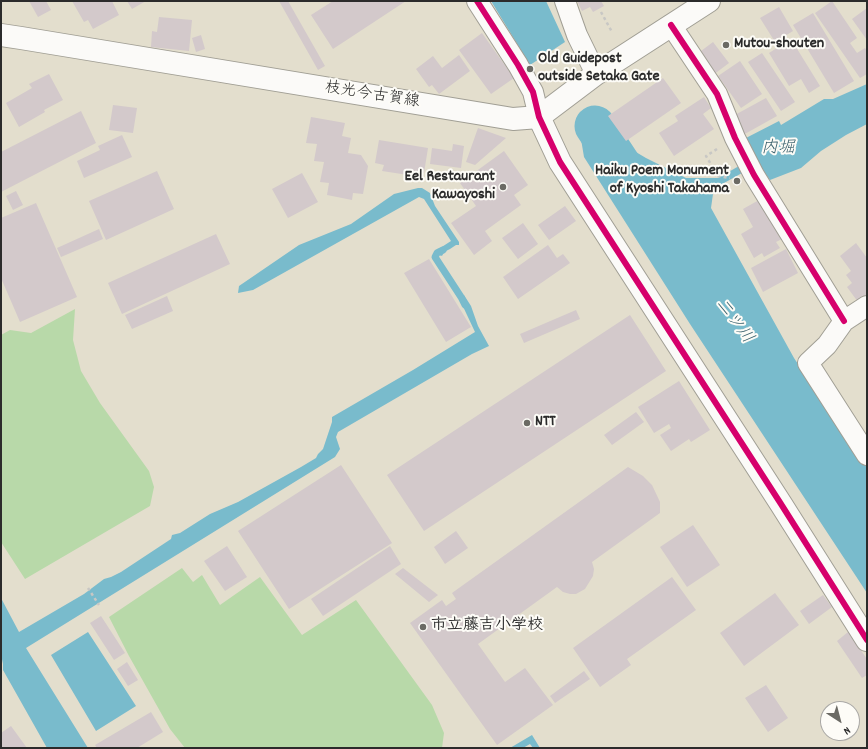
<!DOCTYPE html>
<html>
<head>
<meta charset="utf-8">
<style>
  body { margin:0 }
  #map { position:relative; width:868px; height:749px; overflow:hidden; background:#e3decd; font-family:Dekko,sans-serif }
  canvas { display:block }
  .frame { position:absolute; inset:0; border:2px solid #2b2b2b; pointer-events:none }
  .north { position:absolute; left:820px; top:701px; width:40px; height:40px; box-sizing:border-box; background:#fdfcf7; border:1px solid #a9a8a5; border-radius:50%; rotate:144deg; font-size:11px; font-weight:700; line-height:16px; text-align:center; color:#2b2b2b }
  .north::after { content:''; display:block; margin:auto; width:14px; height:18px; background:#6b6a64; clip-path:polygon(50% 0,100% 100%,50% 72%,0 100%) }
</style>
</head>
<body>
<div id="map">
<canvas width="868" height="749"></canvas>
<div class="frame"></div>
<div class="north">N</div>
</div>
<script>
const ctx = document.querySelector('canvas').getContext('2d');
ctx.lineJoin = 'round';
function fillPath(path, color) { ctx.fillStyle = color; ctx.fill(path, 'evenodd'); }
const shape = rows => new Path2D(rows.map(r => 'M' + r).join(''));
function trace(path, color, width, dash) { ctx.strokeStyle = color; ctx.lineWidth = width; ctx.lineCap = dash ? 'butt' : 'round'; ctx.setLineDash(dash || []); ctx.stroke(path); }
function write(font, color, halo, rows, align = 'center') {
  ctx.font = font + ' Dekko,"Klee One",sans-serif'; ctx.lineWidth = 4; ctx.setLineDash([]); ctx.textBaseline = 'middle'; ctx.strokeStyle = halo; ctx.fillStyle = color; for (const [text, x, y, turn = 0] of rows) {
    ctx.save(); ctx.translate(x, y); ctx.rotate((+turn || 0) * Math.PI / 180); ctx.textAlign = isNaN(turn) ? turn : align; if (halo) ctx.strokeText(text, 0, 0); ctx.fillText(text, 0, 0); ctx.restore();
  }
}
const green = shape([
  [75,309,73,340,81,371,100,403,149,471,154,487,150,506,25,579,1,542,1,335,10,330,31,333],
  [182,568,193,582,202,575,220,605,260,577,302,635,356,600,432,705,444,733,442,748,185,748,170,729,129,656,109,617]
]);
const water = shape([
  [491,1,546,1,565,42,530,65],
  [867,84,867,124,846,135,821,151,801,168,770,180,758,164,717,187,713,194,711,208,794,358,867,468,867,593,690,324,584,157,581,139,607,122,610,128,624,145,646,158,686,178,718,178,753,158,744,139,779,121,781,125,824,99,833,99],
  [418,188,422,188,430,193,435,206,459,242,459,245,456,245,450,249,442,253,443,255,441,256,439,254,437,256,434,252,451,241,424,199,419,197,253,290,238,293,239,286,299,245,351,224,394,194],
  [464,295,471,306,478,326,489,346,472,354,338,432,336,437,340,449,335,457,26,648,88,748,47,748,3,670,3,664,1,654,1,598,19,632,84,594,104,579,111,577,121,572,171,539,172,535,180,533,210,514,238,502,301,467,316,458,318,454,323,449,332,422,332,417,413,370,475,332,459,298],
  [88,632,136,706,96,731,51,655],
  [532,735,540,748,533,748,530,744,523,748,510,748]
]);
const stream = shape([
  [443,250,437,253,435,257,461,297,465,305]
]);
const river = shape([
  [595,126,628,176]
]);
const building = shape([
  [29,1,46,1,51,10,38,17],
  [72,1,112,1,119,15,93,29,88,20,84,22],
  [127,1,146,1,132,9],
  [279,1,288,1,325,66,318,70],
  [333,1,406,1,333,49,311,15],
  [577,1,601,1,604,6,593,12,590,7,582,11],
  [832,1,857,38,850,43,857,53,865,48,867,51,867,74,860,78,815,13],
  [779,7,793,31,775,42,760,18],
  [867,8,867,40,852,19],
  [813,13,854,81,834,93,793,25],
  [159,17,192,20,189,51,151,47,152,31,157,32],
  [482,33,514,78,491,94,459,50],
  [201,35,205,49,196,52,192,38],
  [791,39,820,86,809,93,801,79,789,86,769,53],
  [713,42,729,63,713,75,697,54],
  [762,53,795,102,781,111,748,62],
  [459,55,470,71,439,94,432,85,429,87,416,69,433,56,442,68],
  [740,61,762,94,741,108,718,76],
  [49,74,63,100,44,110,45,112,19,127,6,103,32,88,29,84],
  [663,78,681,103,626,141,608,116],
  [704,97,711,108,703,114,714,129,674,156,659,133,678,121,675,116],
  [766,98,777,116,743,135,733,116],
  [113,105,137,108,133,133,109,130],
  [81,111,96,143,1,192,1,152],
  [311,117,345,123,342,136,351,138,348,153,361,155,368,166,363,194,353,193,352,200,327,195,329,183,320,182,324,162,314,161,317,144,306,143],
  [478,128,506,138,475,165,466,162],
  [122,135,132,157,84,178,77,161,100,150,98,146],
  [379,140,428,148,424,173,408,170,408,175,382,171,384,165,375,163],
  [453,144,464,146,461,168,430,164,432,148,452,151],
  [504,151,528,185,514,195,521,205,485,231,492,241,474,255,451,223,476,206,460,183],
  [157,171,174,209,106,240,89,201],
  [302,173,318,202,288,218,272,189],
  [16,191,23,205,13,210,6,196],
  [759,200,782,239,776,242,780,248,764,257,762,253,754,258,741,234,753,227,743,209],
  [36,203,77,297,20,322,1,278,1,218],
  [565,206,576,221,549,240,538,225],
  [523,223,538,244,518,259,502,238],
  [99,229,103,239,61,257,57,248],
  [216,234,230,264,122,314,108,283],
  [856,243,867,258,867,295,858,302,847,287,852,283,846,275,851,271,840,256],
  [548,245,557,258,563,254,570,263,518,299,503,277],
  [786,249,798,273,763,292,751,268],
  [429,259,471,327,446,342,404,273],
  [167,296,173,311,132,329,125,315],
  [576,310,580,319,524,343,520,334],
  [630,315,666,371,424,531,387,475],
  [679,381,710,430,691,442,689,439,671,451,660,435,671,428,669,424,654,433,638,407],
  [636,412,644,422,612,445,604,435],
  [341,465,392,543,289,609,238,531],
  [628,467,643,476,652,485,660,502,660,513,592,562,594,569,593,576,585,589,576,594,570,594,563,592,557,587,478,644,505,682,525,668,553,705,497,745,410,623,442,600,446,606,456,599,452,593],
  [693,525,720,565,687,587,660,547],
  [456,531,468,548,445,564,434,547],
  [227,546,247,577,225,591,204,561],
  [390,546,401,564,323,616,311,599],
  [403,568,438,595,429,602,395,574],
  [672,577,696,610,627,659,631,665,600,687,573,648],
  [775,593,799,625,744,666,720,633],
  [823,595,832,607,809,624,800,611],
  [101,616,125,653,114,660,90,623],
  [848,632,867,659,867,675,862,678,837,641],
  [127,662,138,680,128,686,117,669],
  [584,671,590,679,555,703,550,696],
  [766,685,788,718,768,732,745,698],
  [151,712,163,732,137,748,97,748,95,745],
  [11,726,27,748,1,748,1,733]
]);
const path = shape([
  [601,12,612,32],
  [717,149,706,156,718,176,730,178],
  [717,174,726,168],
  [88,588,99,605]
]);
const minor = shape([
  [477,1,518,65,533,92,539,117],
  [565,1,577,35,596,74],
  [671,25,717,94,735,138,754,175,844,321],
  [867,306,844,321,827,345,808,363,867,455]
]);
const tertiary = shape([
  [539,117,560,162,781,504,867,640]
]);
const secondary = shape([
  [1,35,21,38,513,119,539,117,596,74,709,1]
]);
const cycleway = shape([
  [477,1,518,65,533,92,539,117,560,162,781,504,867,640],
  [671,25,717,94,735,138,754,175,844,321]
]);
const markers = [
  [726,45,4,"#6b6a64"],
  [530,69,4,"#6b6a64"],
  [737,181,4,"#6b6a64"],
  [503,187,4,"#6b6a64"],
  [527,423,4,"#6b6a64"],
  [423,627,4,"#6b6a64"]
];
const poiNames = [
  ["Mutou-shouten",734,45],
  ["Old Guidepost",538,60],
  ["outside Setaka Gate",538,78],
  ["Haiku Poem Monument",729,172,"right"],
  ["of Kyoshi Takahama",729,190,"right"],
  ["Eel Restaurant",495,178,"right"],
  ["Kawayoshi",495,196,"right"],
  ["NTT",535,423],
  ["市立藤吉小学校",431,627]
];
const streetNames = [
  ["枝光今古賀線",372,96,9]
];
const waterNames = [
  ["内堀",778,150],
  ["二ツ川",733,322,53]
];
fillPath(green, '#b8d9a9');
fillPath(water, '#79bbcc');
trace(stream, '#79bbcc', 7);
trace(river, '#79bbcc', 41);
fillPath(building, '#d3c9cb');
trace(minor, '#a09e94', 22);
trace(tertiary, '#a09e94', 24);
trace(secondary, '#a09e94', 24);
trace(path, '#c8c7c4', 2.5, [3, 3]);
trace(minor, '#fbfaf8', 20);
trace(tertiary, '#fbfaf8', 22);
trace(secondary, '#fbfaf8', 22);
trace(cycleway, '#d6006c', 6);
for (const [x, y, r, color] of markers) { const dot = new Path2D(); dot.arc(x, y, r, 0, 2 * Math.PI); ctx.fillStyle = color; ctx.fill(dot); trace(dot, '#fdfcf7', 1.5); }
write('bold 16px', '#2b2b2b', '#fdfcf7', poiNames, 'left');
write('16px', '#2b2b2b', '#fdfcf7', streetNames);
write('italic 17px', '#385f6b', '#fdfcf7', waterNames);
</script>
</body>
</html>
